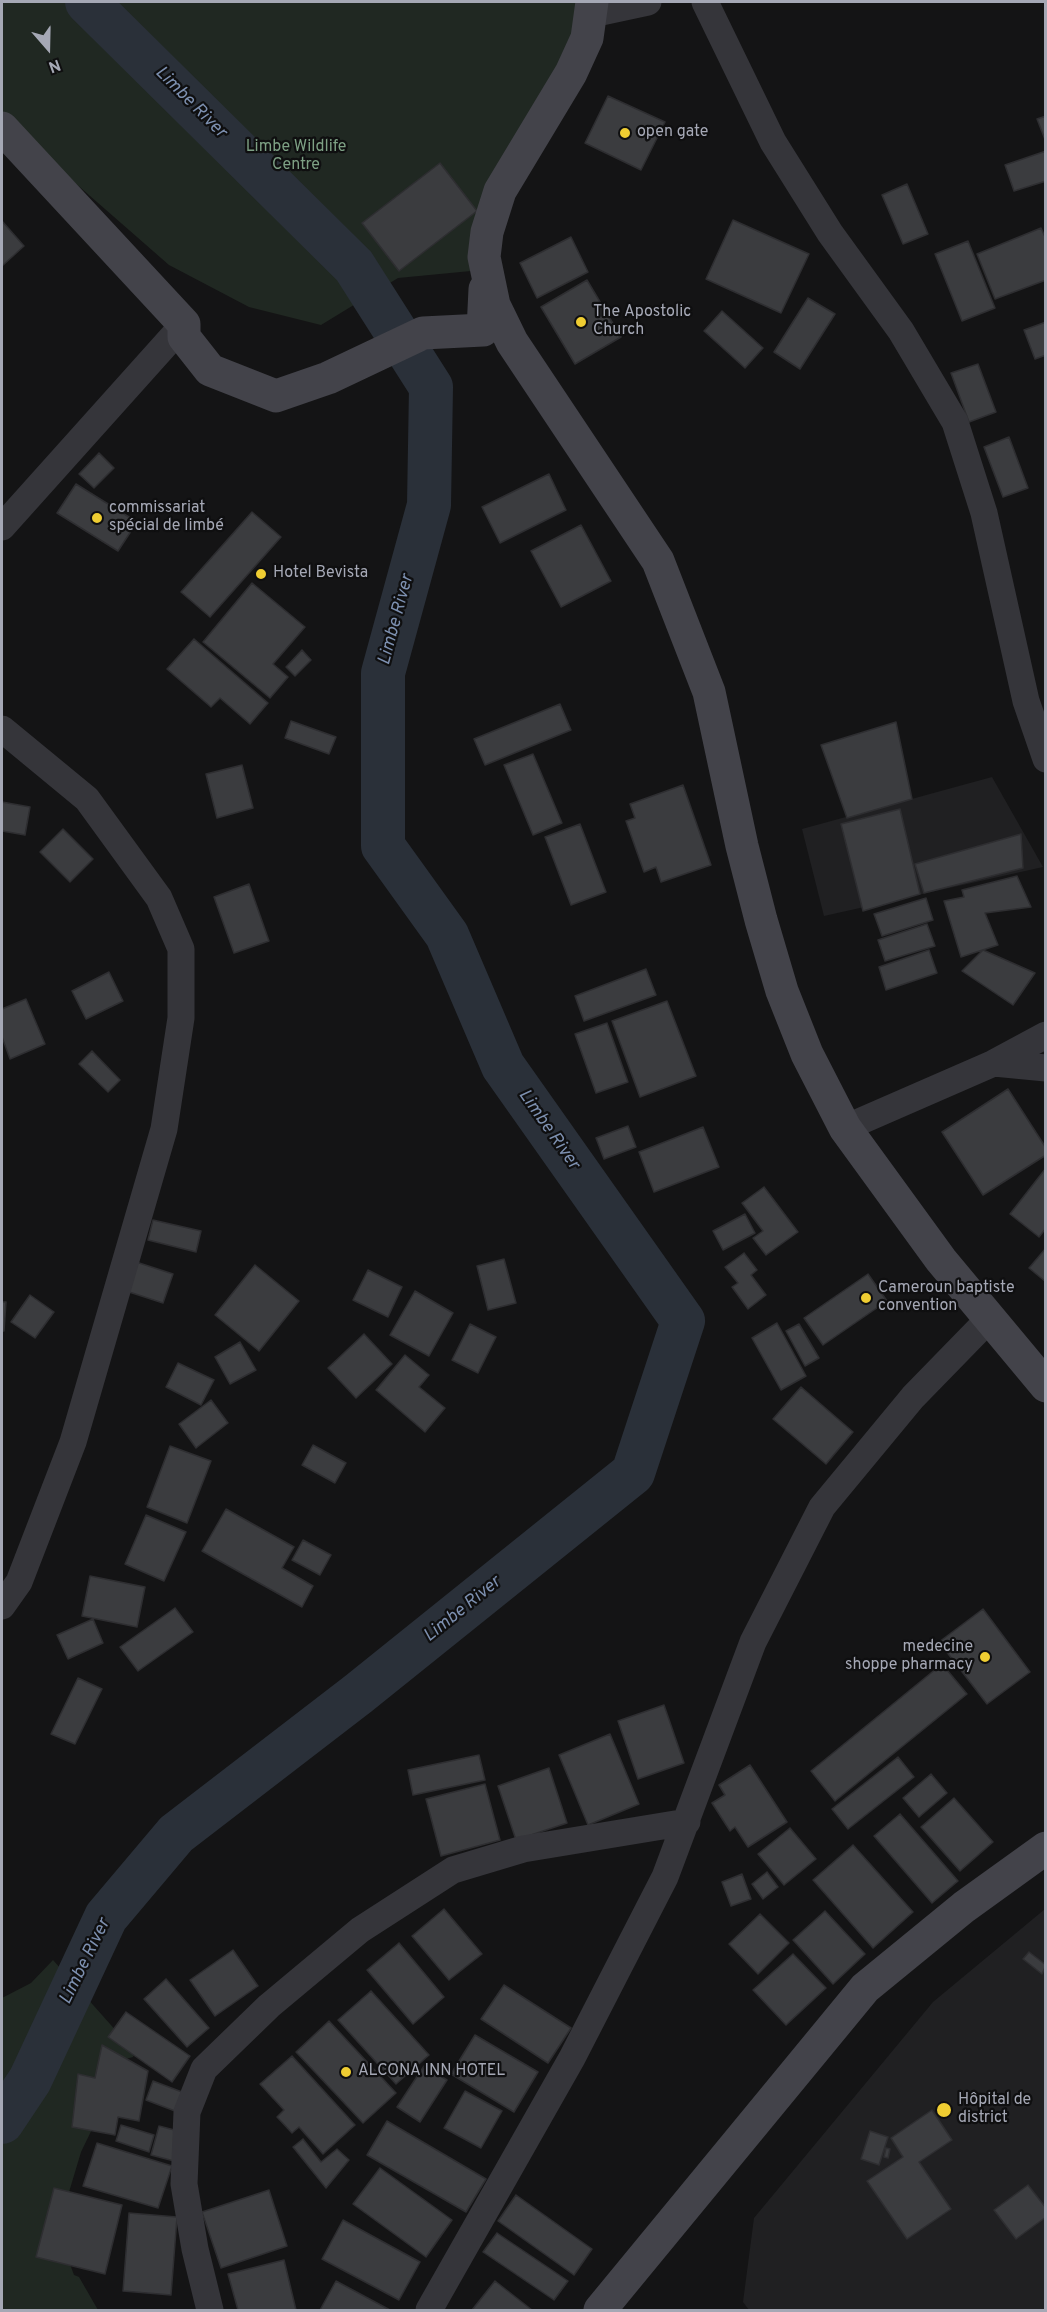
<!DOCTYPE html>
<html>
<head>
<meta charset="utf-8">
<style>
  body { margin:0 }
  #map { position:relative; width:1047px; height:2312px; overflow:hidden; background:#141415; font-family:Overpass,sans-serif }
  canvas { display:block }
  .frame { position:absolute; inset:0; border:3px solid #a5a8b5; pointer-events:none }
  .north { position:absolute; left:18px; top:18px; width:60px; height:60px; -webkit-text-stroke:4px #0f0f10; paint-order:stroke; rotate:160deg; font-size:16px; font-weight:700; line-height:24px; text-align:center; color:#a5a8b5 }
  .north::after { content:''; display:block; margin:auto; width:21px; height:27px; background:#a5a8b5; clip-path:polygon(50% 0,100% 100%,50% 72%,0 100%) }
</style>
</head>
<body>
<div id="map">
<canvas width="1047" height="2312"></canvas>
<div class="frame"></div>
<div class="north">N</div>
</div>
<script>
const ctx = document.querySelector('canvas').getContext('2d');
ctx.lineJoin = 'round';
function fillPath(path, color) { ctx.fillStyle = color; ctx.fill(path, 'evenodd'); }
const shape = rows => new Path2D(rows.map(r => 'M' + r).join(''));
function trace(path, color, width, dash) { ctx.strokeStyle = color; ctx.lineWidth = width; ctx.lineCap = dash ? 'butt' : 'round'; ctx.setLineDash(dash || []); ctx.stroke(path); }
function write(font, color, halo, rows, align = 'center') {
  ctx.font = font + ' Overpass,sans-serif'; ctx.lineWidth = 4.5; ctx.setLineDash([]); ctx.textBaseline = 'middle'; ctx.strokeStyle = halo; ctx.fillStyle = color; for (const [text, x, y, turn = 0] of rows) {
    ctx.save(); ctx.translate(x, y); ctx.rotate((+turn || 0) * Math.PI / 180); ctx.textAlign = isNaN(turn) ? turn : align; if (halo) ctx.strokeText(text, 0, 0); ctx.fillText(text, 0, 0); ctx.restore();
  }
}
const built = shape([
  [992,777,1043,867,824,916,802,829],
  [1045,1909,1045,2310,749,2310,743,2302,754,2218,933,2002]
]);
const green = shape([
  [2,2,588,2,471,271,398,278,321,325,249,307,169,265,2,119],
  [53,1960,135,2052,133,2057,126,2059,81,2152,66,2202,63,2245,74,2275,79,2277,98,2310,2,2310,2,1998,31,1983]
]);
const river = shape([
  [2,2122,30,2080,106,1917,176,1834,358,1694,633,1473,683,1321,503,1066,447,935,383,846,383,673,429,505,431,387,354,266,87,2]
]);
const building = shape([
  [608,96,665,122,641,170,585,143,608,96],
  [1046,116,1046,142,1037,119,1046,116],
  [1046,151,1046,181,1014,191,1005,165,1046,151],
  [440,163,477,211,399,271,362,223,440,163],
  [907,184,928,234,903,244,882,195,907,184],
  [733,220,809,254,781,313,706,279,733,220],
  [2,221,24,246,2,266,2,221],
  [1041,228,1046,239,1046,280,995,299,977,254,1041,228],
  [571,237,588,272,537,298,520,263,571,237],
  [968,241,995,308,962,321,935,254,968,241],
  [587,280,621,337,575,364,541,307,587,280],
  [808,298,835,314,800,369,774,352,808,298],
  [722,311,763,348,745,368,704,331,722,311],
  [1046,322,1046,355,1035,359,1024,330,1046,322],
  [978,364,996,412,969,422,951,373,978,364],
  [1009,437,1028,488,1003,497,984,447,1009,437],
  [99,453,114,468,94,488,79,474,99,453],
  [549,474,566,510,500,543,482,507,549,474],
  [76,484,137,522,118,551,57,513,76,484],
  [252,512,281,537,210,617,181,592,252,512],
  [581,525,611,581,561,607,531,551,581,525],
  [252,583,305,627,273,664,288,677,270,698,203,642,252,583],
  [194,639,268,703,250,724,220,698,211,707,167,669,194,639],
  [302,650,311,660,295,676,286,667,302,650],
  [560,704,571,730,485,765,474,739,560,704],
  [291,721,336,737,329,754,285,738,291,721],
  [896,722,912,799,847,818,821,745,896,722],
  [533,754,562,823,533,835,504,765,533,754],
  [242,765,253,808,217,818,206,774,242,765],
  [683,785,711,865,661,882,656,867,644,872,626,821,635,818,630,804,683,785],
  [2,802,30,807,25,835,2,831,2,802],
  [900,809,920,894,863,911,841,824,900,809],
  [580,824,606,892,571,905,545,837,580,824],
  [63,829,93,859,70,882,40,852,63,829],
  [1021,834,1023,868,924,893,915,864,1021,834],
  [1017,876,1031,907,985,913,998,945,961,957,944,901,964,897,962,890,1017,876],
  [249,884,269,941,234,953,214,897,249,884],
  [926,898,933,920,882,936,874,914,926,898],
  [927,924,935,946,885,961,878,940,927,924],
  [929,950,937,973,886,990,879,967,929,950],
  [983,950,1035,973,1013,1005,962,971,983,950],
  [646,969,656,995,584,1021,575,996,646,969],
  [109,972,123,1001,86,1019,72,991,109,972],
  [26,999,45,1044,10,1059,2,1037,2,1009,26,999],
  [667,1001,696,1076,640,1097,612,1021,667,1001],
  [607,1023,628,1082,596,1093,575,1034,607,1023],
  [92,1051,120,1080,108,1092,79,1064,92,1051],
  [1008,1089,1046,1148,1046,1155,983,1195,942,1132,1008,1089],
  [628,1126,636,1147,604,1159,596,1138,628,1126],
  [703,1127,719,1167,654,1192,639,1152,703,1127],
  [1046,1168,1046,1228,1039,1237,1010,1214,1046,1168],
  [764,1187,798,1232,766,1255,753,1238,763,1231,742,1203,764,1187],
  [745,1214,755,1233,723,1250,713,1231,745,1214],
  [153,1220,201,1231,196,1252,148,1240,153,1220],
  [1046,1248,1046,1282,1029,1268,1046,1248],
  [744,1253,757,1270,751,1275,766,1295,748,1309,732,1287,738,1283,725,1267,744,1253],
  [504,1259,516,1303,488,1310,477,1266,504,1259],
  [130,1260,173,1274,163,1303,120,1289,130,1260],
  [255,1265,299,1301,259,1351,215,1315,255,1265],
  [368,1270,402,1287,388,1317,353,1300,368,1270],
  [868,1274,887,1301,823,1345,804,1318,868,1274],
  [415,1291,453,1313,429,1356,390,1335,415,1291],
  [30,1295,54,1312,35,1338,11,1322,30,1295],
  [2,1302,6,1302,4,1331,2,1331,2,1302],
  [777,1323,806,1376,781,1390,752,1338,777,1323],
  [470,1324,496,1337,478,1373,452,1360,470,1324],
  [799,1324,819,1358,805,1366,786,1331,799,1324],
  [364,1334,392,1364,356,1398,328,1368,364,1334],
  [240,1342,256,1370,230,1384,215,1357,240,1342],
  [405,1355,429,1375,419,1387,445,1408,425,1432,376,1390,405,1355],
  [178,1363,214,1380,201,1405,166,1387,178,1363],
  [801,1387,853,1432,826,1464,773,1419,801,1387],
  [211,1400,228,1423,196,1448,179,1424,211,1400],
  [313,1445,346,1463,335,1483,302,1465,313,1445],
  [170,1446,211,1461,187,1523,147,1507,170,1446],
  [226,1509,294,1547,282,1568,313,1586,302,1607,202,1551,226,1509],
  [146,1515,186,1532,164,1581,125,1564,146,1515],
  [303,1540,331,1555,320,1575,292,1560,303,1540],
  [90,1576,145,1587,137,1627,82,1616,90,1576],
  [175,1608,193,1632,138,1671,120,1647,175,1608],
  [983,1609,1030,1672,987,1704,939,1642,983,1609],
  [93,1619,103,1643,68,1659,57,1635,93,1619],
  [942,1664,967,1694,835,1801,811,1771,942,1664],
  [78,1678,102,1689,75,1744,51,1734,78,1678],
  [664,1705,684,1763,638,1779,618,1721,664,1705],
  [610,1734,639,1804,588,1825,559,1755,610,1734],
  [479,1755,485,1780,413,1795,408,1770,479,1755],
  [898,1757,914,1777,848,1829,832,1809,898,1757],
  [750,1765,787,1822,748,1847,735,1827,730,1831,712,1803,725,1795,719,1785,750,1765],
  [549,1768,567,1823,516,1840,498,1786,549,1768],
  [931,1774,947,1793,919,1817,903,1798,931,1774],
  [485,1784,500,1840,441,1856,426,1799,485,1784],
  [954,1798,993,1842,960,1871,921,1827,954,1798],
  [900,1814,958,1881,932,1903,874,1836,900,1814],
  [790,1828,816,1859,784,1885,758,1854,790,1828],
  [853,1845,913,1912,873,1948,813,1880,853,1845],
  [767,1872,778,1887,763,1899,752,1884,767,1872],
  [742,1874,751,1899,731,1906,722,1882,742,1874],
  [444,1909,482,1954,449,1980,412,1936,444,1909],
  [825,1911,865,1954,833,1984,793,1940,825,1911],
  [760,1914,789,1943,758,1974,729,1944,760,1914],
  [399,1943,444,1997,413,2024,367,1970,399,1943],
  [233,1950,258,1986,215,2016,190,1980,233,1950],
  [1029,1952,1046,1965,1042,1974,1023,1959,1029,1952],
  [793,1954,826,1988,786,2025,753,1990,793,1954],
  [166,1979,209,2028,187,2047,144,1999,166,1979],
  [504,1985,571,2028,548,2063,481,2019,504,1985],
  [371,1991,429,2055,396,2084,338,2020,371,1991],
  [126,2012,190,2056,172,2082,108,2037,126,2012],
  [329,2021,396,2093,363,2123,296,2052,329,2021],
  [475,2035,538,2072,514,2112,451,2074,475,2035],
  [102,2045,148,2071,139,2121,118,2117,115,2135,72,2127,78,2074,95,2078,102,2045],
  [292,2056,355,2125,323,2154,299,2127,292,2133,277,2117,284,2110,260,2084,292,2056],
  [424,2066,447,2080,420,2122,397,2107,424,2066],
  [153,2081,182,2092,175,2111,146,2100,153,2081],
  [465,2091,502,2111,481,2148,444,2128,465,2091],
  [932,2110,952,2140,919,2162,951,2209,907,2239,867,2181,903,2157,891,2138,932,2110],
  [387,2121,486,2179,466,2212,367,2155,387,2121],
  [121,2125,154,2135,149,2152,116,2141,121,2125],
  [159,2126,182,2132,174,2161,151,2155,159,2126],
  [870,2131,888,2137,879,2165,861,2159,870,2131],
  [303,2139,321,2162,337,2149,349,2160,326,2188,293,2147,303,2139],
  [97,2143,172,2166,158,2208,83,2186,97,2143],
  [886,2148,890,2149,888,2158,884,2157,886,2148],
  [380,2168,452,2220,426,2257,353,2204,380,2168],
  [1028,2185,1046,2208,1046,2217,1016,2239,994,2210,1028,2185],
  [54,2188,122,2205,105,2274,36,2257,54,2188],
  [269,2190,287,2246,221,2268,202,2212,269,2190],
  [516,2195,592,2249,574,2275,498,2221,516,2195],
  [129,2213,177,2217,171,2295,123,2291,129,2213],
  [343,2220,420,2262,399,2300,322,2259,343,2220],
  [497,2233,568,2281,554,2300,483,2252,497,2233],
  [284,2260,296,2310,238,2310,228,2274,284,2260],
  [336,2281,390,2310,320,2310,336,2281],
  [495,2281,532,2310,472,2310,495,2281]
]);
const street = shape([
  [705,2,773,142,830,233,901,331,955,422,984,513,1026,701,1046,759],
  [592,14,648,2],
  [2,527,184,324],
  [2,729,87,799,159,898,181,949,181,1018,164,1129,73,1442,19,1582,2,1606],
  [994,1063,1046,1035],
  [845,1128,994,1063,1046,1068],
  [210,2310,195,2249,184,2184,187,2112,204,2069,269,2006,360,1930,453,1870,523,1849,687,1822],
  [429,2310,572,2058,665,1877,753,1642,822,1507,913,1397,989,1319]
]);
const secondary = shape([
  [592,2,587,38,571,73,500,191,487,232,484,257,494,305,512,342,658,561,709,692,742,846,761,920,782,991,807,1054,845,1128,941,1260,1046,1386],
  [2,128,184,324,184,337,210,370,276,396,328,378,423,333,483,330,485,289],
  [600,2310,865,1988,964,1907,1046,1848]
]);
const markers = [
  [625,133,6,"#efcd32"],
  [581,322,6,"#efcd32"],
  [97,518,6,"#efcd32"],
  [261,574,6,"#efcd32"],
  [866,1298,6,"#efcd32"],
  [985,1657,6,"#efcd32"],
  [346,2072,6,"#efcd32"],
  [944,2110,8,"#efcd32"]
];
const poiNames = [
  ["open gate",637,133],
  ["The Apostolic",593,313],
  ["Church",593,331],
  ["commissariat",109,509],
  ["spécial de limbé",109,527],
  ["Hotel Bevista",273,574],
  ["Cameroun baptiste",878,1289],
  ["convention",878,1307],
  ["medecine",973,1648,"right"],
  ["shoppe pharmacy",973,1666,"right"],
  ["ALCONA INN HOTEL",358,2072],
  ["Hôpital de",958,2101],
  ["district",958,2119]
];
const parkNames = [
  ["Limbe Wildlife",296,148],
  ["Centre",296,166]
];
const waterNames = [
  ["Limbe River",190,103,45],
  ["Limbe River",397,620,-75],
  ["Limbe River",548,1130,55],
  ["Limbe River",463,1610,-39],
  ["Limbe River",86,1962,-64]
];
fillPath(built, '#202022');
fillPath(green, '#202822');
trace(river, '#2a3039', 44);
fillPath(building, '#3b3c3f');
trace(building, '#2e2e31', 1.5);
trace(street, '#35353a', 27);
trace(secondary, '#43434a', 33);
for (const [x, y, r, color] of markers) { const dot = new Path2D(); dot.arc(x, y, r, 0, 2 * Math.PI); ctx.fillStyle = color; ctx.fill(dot); trace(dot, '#0f0f10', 2); }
write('16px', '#a5a8b5', '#0f0f10', poiNames, 'left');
write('16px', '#7da084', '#0f0f10', parkNames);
write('italic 18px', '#7d90b0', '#0f0f10', waterNames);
</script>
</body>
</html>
